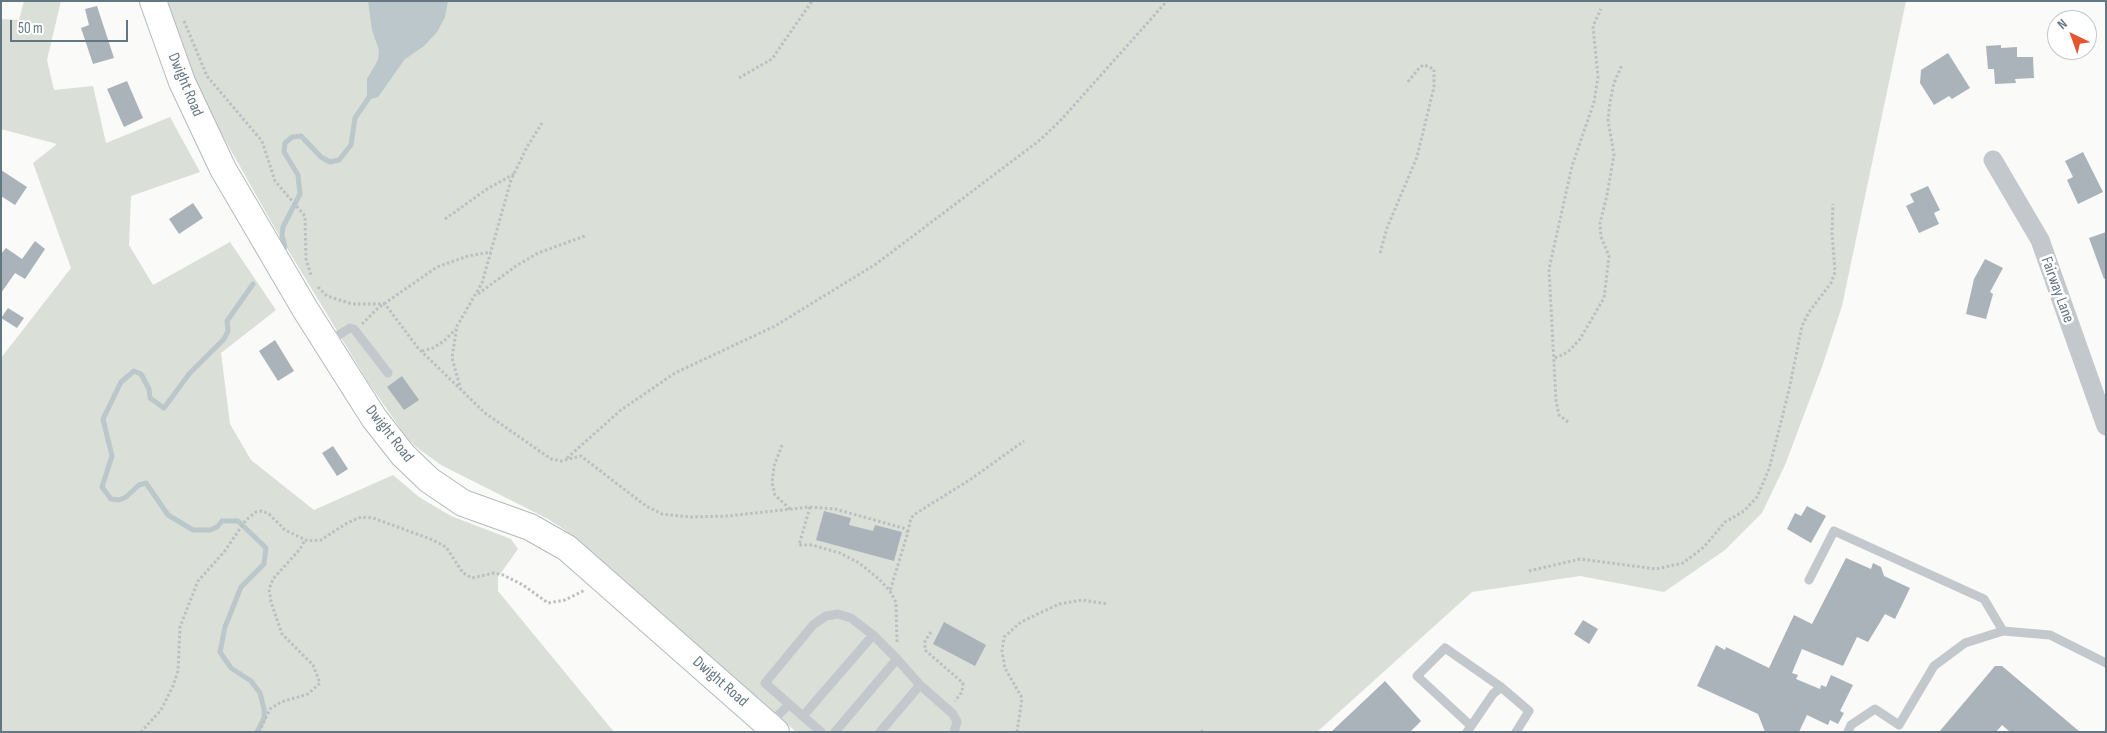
<!DOCTYPE html>
<html>
<head>
<meta charset="utf-8">
<style>
  body { margin:0 }
  #map { position:relative; width:2107px; height:733px; overflow:hidden; background:#fafaf8; font-family:"Sofia Sans Condensed",sans-serif }
  canvas { display:block }
  .frame { position:absolute; inset:0; border:2px solid #657683; pointer-events:none }
  .north { position:absolute; left:2047px; top:10px; width:50px; height:50px; box-sizing:border-box; background:#fff; border:1px solid #c1c8cd; border-radius:50%; rotate:318deg; font-size:14px; font-weight:700; line-height:20px; text-align:center; color:#657683 }
  .north::after { content:''; display:block; margin:auto; width:18px; height:22px; background:#e4572e; clip-path:polygon(50% 0,100% 100%,50% 72%,0 100%) }
  .scale { position:absolute; left:10px; top:20px; width:118px; height:22px; box-sizing:border-box; border:2px solid #657683; border-top:0; padding-left:6px; font-size:15px; line-height:18px; white-space:nowrap; color:#657683; -webkit-text-stroke:4px #fff; paint-order:stroke }
</style>
</head>
<body>
<div id="map">
<canvas width="2107" height="733"></canvas>
<div class="frame"></div>
<div class="north">N</div>
<div class="scale">50 m</div>
</div>
<script>
const ctx = document.querySelector('canvas').getContext('2d');
ctx.lineJoin = 'round';
function fillPath(path, color) { ctx.fillStyle = color; ctx.fill(path, 'evenodd'); }
const shape = rows => new Path2D(rows.map(r => 'M' + r).join(''));
function trace(path, color, width, dash) { ctx.strokeStyle = color; ctx.lineWidth = width; ctx.lineCap = dash ? 'butt' : 'round'; ctx.setLineDash(dash || []); ctx.stroke(path); }
function write(font, color, halo, rows, align = 'center') {
  ctx.font = font + ' "Sofia Sans Condensed",sans-serif'; ctx.lineWidth = 5; ctx.setLineDash([]); ctx.textBaseline = 'middle'; ctx.strokeStyle = halo; ctx.fillStyle = color; for (const [text, x, y, turn = 0] of rows) {
    ctx.save(); ctx.translate(x, y); ctx.rotate((+turn || 0) * Math.PI / 180); ctx.textAlign = isNaN(turn) ? turn : align; if (halo) ctx.strokeText(text, 0, 0); ctx.fillText(text, 0, 0); ctx.restore();
  }
}
const green = shape([
  [24,1,61,1,47,60,54,90,93,86,106,143,170,117,200,172,131,196,129,245,153,285,230,242,276,310,221,353,230,424,251,460,314,510,393,475,419,497,451,516,511,539,518,549,498,577,498,591,614,732,1,732,1,358,71,268,33,163,57,144,1,129,1,19,19,20],
  [168,1,1906,1,1842,306,1822,367,1785,465,1762,513,1725,550,1664,592,1580,576,1472,592,1317,732,796,732,565,530,548,519,441,465,416,447,405,435,368,382,273,225,194,85,182,52]
]);
const water = shape([
  [368,1,448,1,445,17,437,32,424,46,405,59,378,97,367,100,367,79,378,60,379,50,372,30]
]);
const stream = shape([
  [285,247,282,236,283,227,300,194,298,175,284,152,285,143,292,137,301,136,321,157,330,162,339,160,351,145,355,118,370,96],
  [253,284,227,321,228,331,224,339,189,374,164,408,150,398,149,389,141,374,134,371,121,382,103,419,112,456,102,487,111,499,119,500,126,497,139,485,146,483,168,515,193,530,210,530,217,527,222,521,238,521,266,548,264,564,241,587,225,627,220,652,231,668,251,681,260,693,264,709,264,718,257,732]
]);
const building = shape([
  [97,6,114,58,93,64,81,28,89,25,85,9],
  [2001,45,2001,48,2017,47,2017,57,2033,57,2034,78,2015,79,2016,83,1995,84,1994,69,1988,69,1986,46],
  [1948,53,1970,88,1952,99,1949,96,1934,105,1920,83,1921,70],
  [127,81,143,118,124,127,107,89],
  [2083,152,2103,192,2078,204,2067,180,2073,177,2065,161],
  [1,170,27,187,15,205,1,196],
  [1928,186,1940,210,1934,213,1939,224,1919,233,1906,206,1914,202,1910,194],
  [193,203,203,218,179,234,169,219],
  [2106,232,2106,278,2104,279,2089,238],
  [35,241,45,249,25,279,15,273,1,293,1,254,6,248,22,259],
  [1985,259,2003,268,1990,292,1993,294,1986,319,1966,314,1974,279],
  [8,308,24,318,17,328,1,318],
  [275,340,294,371,278,381,259,351],
  [402,376,419,400,404,410,387,387],
  [333,446,348,469,337,476,322,453],
  [1807,506,1826,516,1811,543,1787,529,1795,513,1801,516],
  [824,511,851,518,849,525,873,531,875,525,902,532,894,561,816,540],
  [1846,558,1871,569,1873,563,1881,567,1884,576,1910,588,1895,619,1885,614,1868,642,1857,637,1843,666,1802,649,1792,673,1798,675,1796,679,1820,689,1821,685,1826,687,1831,675,1853,685,1840,711,1844,713,1838,724,1830,720,1828,725,1807,715,1799,732,1765,732,1758,714,1697,686,1716,645,1725,650,1726,647,1769,668,1794,615,1812,624],
  [1583,620,1598,629,1589,644,1574,634],
  [944,622,986,645,975,666,933,644],
  [1995,666,2002,666,2080,732,2010,732,2002,725,1996,732,1939,732],
  [1385,681,1421,721,1410,732,1331,732]
]);
const path = shape([
  [184,21,207,76,262,141,275,181,305,216,306,259,311,275],
  [739,78,772,59,812,1],
  [445,219,487,189,514,174],
  [1380,253,1387,228,1417,157,1434,87,1434,69,1424,65,1420,67,1407,83],
  [318,287,327,296,352,304,385,304,418,348,485,413,551,459,561,461,581,456,646,506,662,514,690,517,728,516,810,507,835,509,903,528,908,532,890,591],
  [478,294,516,266,538,253,585,236],
  [362,324,378,308,437,267,468,256,491,252],
  [422,351,433,348,444,341,456,329],
  [1555,358,1568,352,1580,339,1604,298,1609,256,1601,237,1600,223,1607,195,1614,155,1608,120,1610,102,1614,83,1622,65],
  [461,390,452,358,457,326,482,283,511,180,527,147,542,123],
  [1568,422,1559,415,1556,401,1549,269,1572,166,1594,102,1598,77,1593,26,1601,9],
  [782,445,774,466,772,483,775,495,791,510],
  [567,458,621,410,675,373,775,326,876,264,1040,140,1060,121,1167,1],
  [810,507,799,545,812,545,840,553,859,563,879,579,890,591,896,602,897,643],
  [908,532,911,518,915,514,971,479,1024,441],
  [1529,571,1580,559,1656,569,1683,563,1704,547,1725,522,1744,511,1757,497,1769,469,1789,390,1802,326,1809,312,1831,283,1835,272,1832,233,1833,204],
  [931,632,925,641,925,650,963,683,962,692,955,701],
  [141,732,161,710,173,686,178,671,180,627,198,581,224,552,246,520,256,512,262,511,269,514,285,530,308,541,321,540,347,523,361,517,373,518,433,540,446,547,463,573,472,578,494,573,503,575,523,585,548,603,565,600,585,590],
  [259,732,270,709,281,702,308,694,320,683,313,665,282,634,271,602,269,589,273,579,300,549,305,540],
  [1017,732,1022,698,1005,668,1002,651,1004,637,1021,622,1059,604,1082,600,1108,604],
  [1201,732,1205,729]
]);
const service = shape([
  [329,341,350,328,354,329,388,373],
  [1809,580,1834,531,1984,599,2003,631,2050,635,2106,663],
  [803,716,873,635],
  [771,723,789,704],
  [1471,726,1417,676,1445,648,1501,687],
  [821,732,765,683,813,625,826,616,838,614,851,618,873,635,897,659,920,685,953,714,957,722,954,732],
  [835,732,897,659],
  [880,732,920,685],
  [1467,732,1493,694,1501,687,1529,711,1516,732],
  [1848,732,1851,725,1875,709,1899,725,1934,666,1965,643,2003,631]
]);
const minor = shape([
  [1993,160,2040,240,2106,426]
]);
const secondary = shape([
  [153,1,182,82,223,169,305,309,374,418,403,455,429,480,463,503,530,527,567,548,776,732]
]);
const streetNames = [
  ["Dwight Road",185,85,67],
  ["Fairway Lane",2057,290,70],
  ["Dwight Road",389,434,52],
  ["Dwight Road",720,682,41]
];
fillPath(green, '#dadfd7');
fillPath(water, '#bbc7cb');
trace(stream, '#bbc7cb', 5);
fillPath(building, '#aab3b9');
trace(secondary, '#b3babf', 28);
trace(path, '#bbbfc2', 3, [2.5, 2.5]);
trace(service, '#c3c8cc', 9);
trace(minor, '#c3c8cc', 19);
trace(secondary, '#fff', 26);
write('16px', '#657683', '#fff', streetNames);
</script>
</body>
</html>
